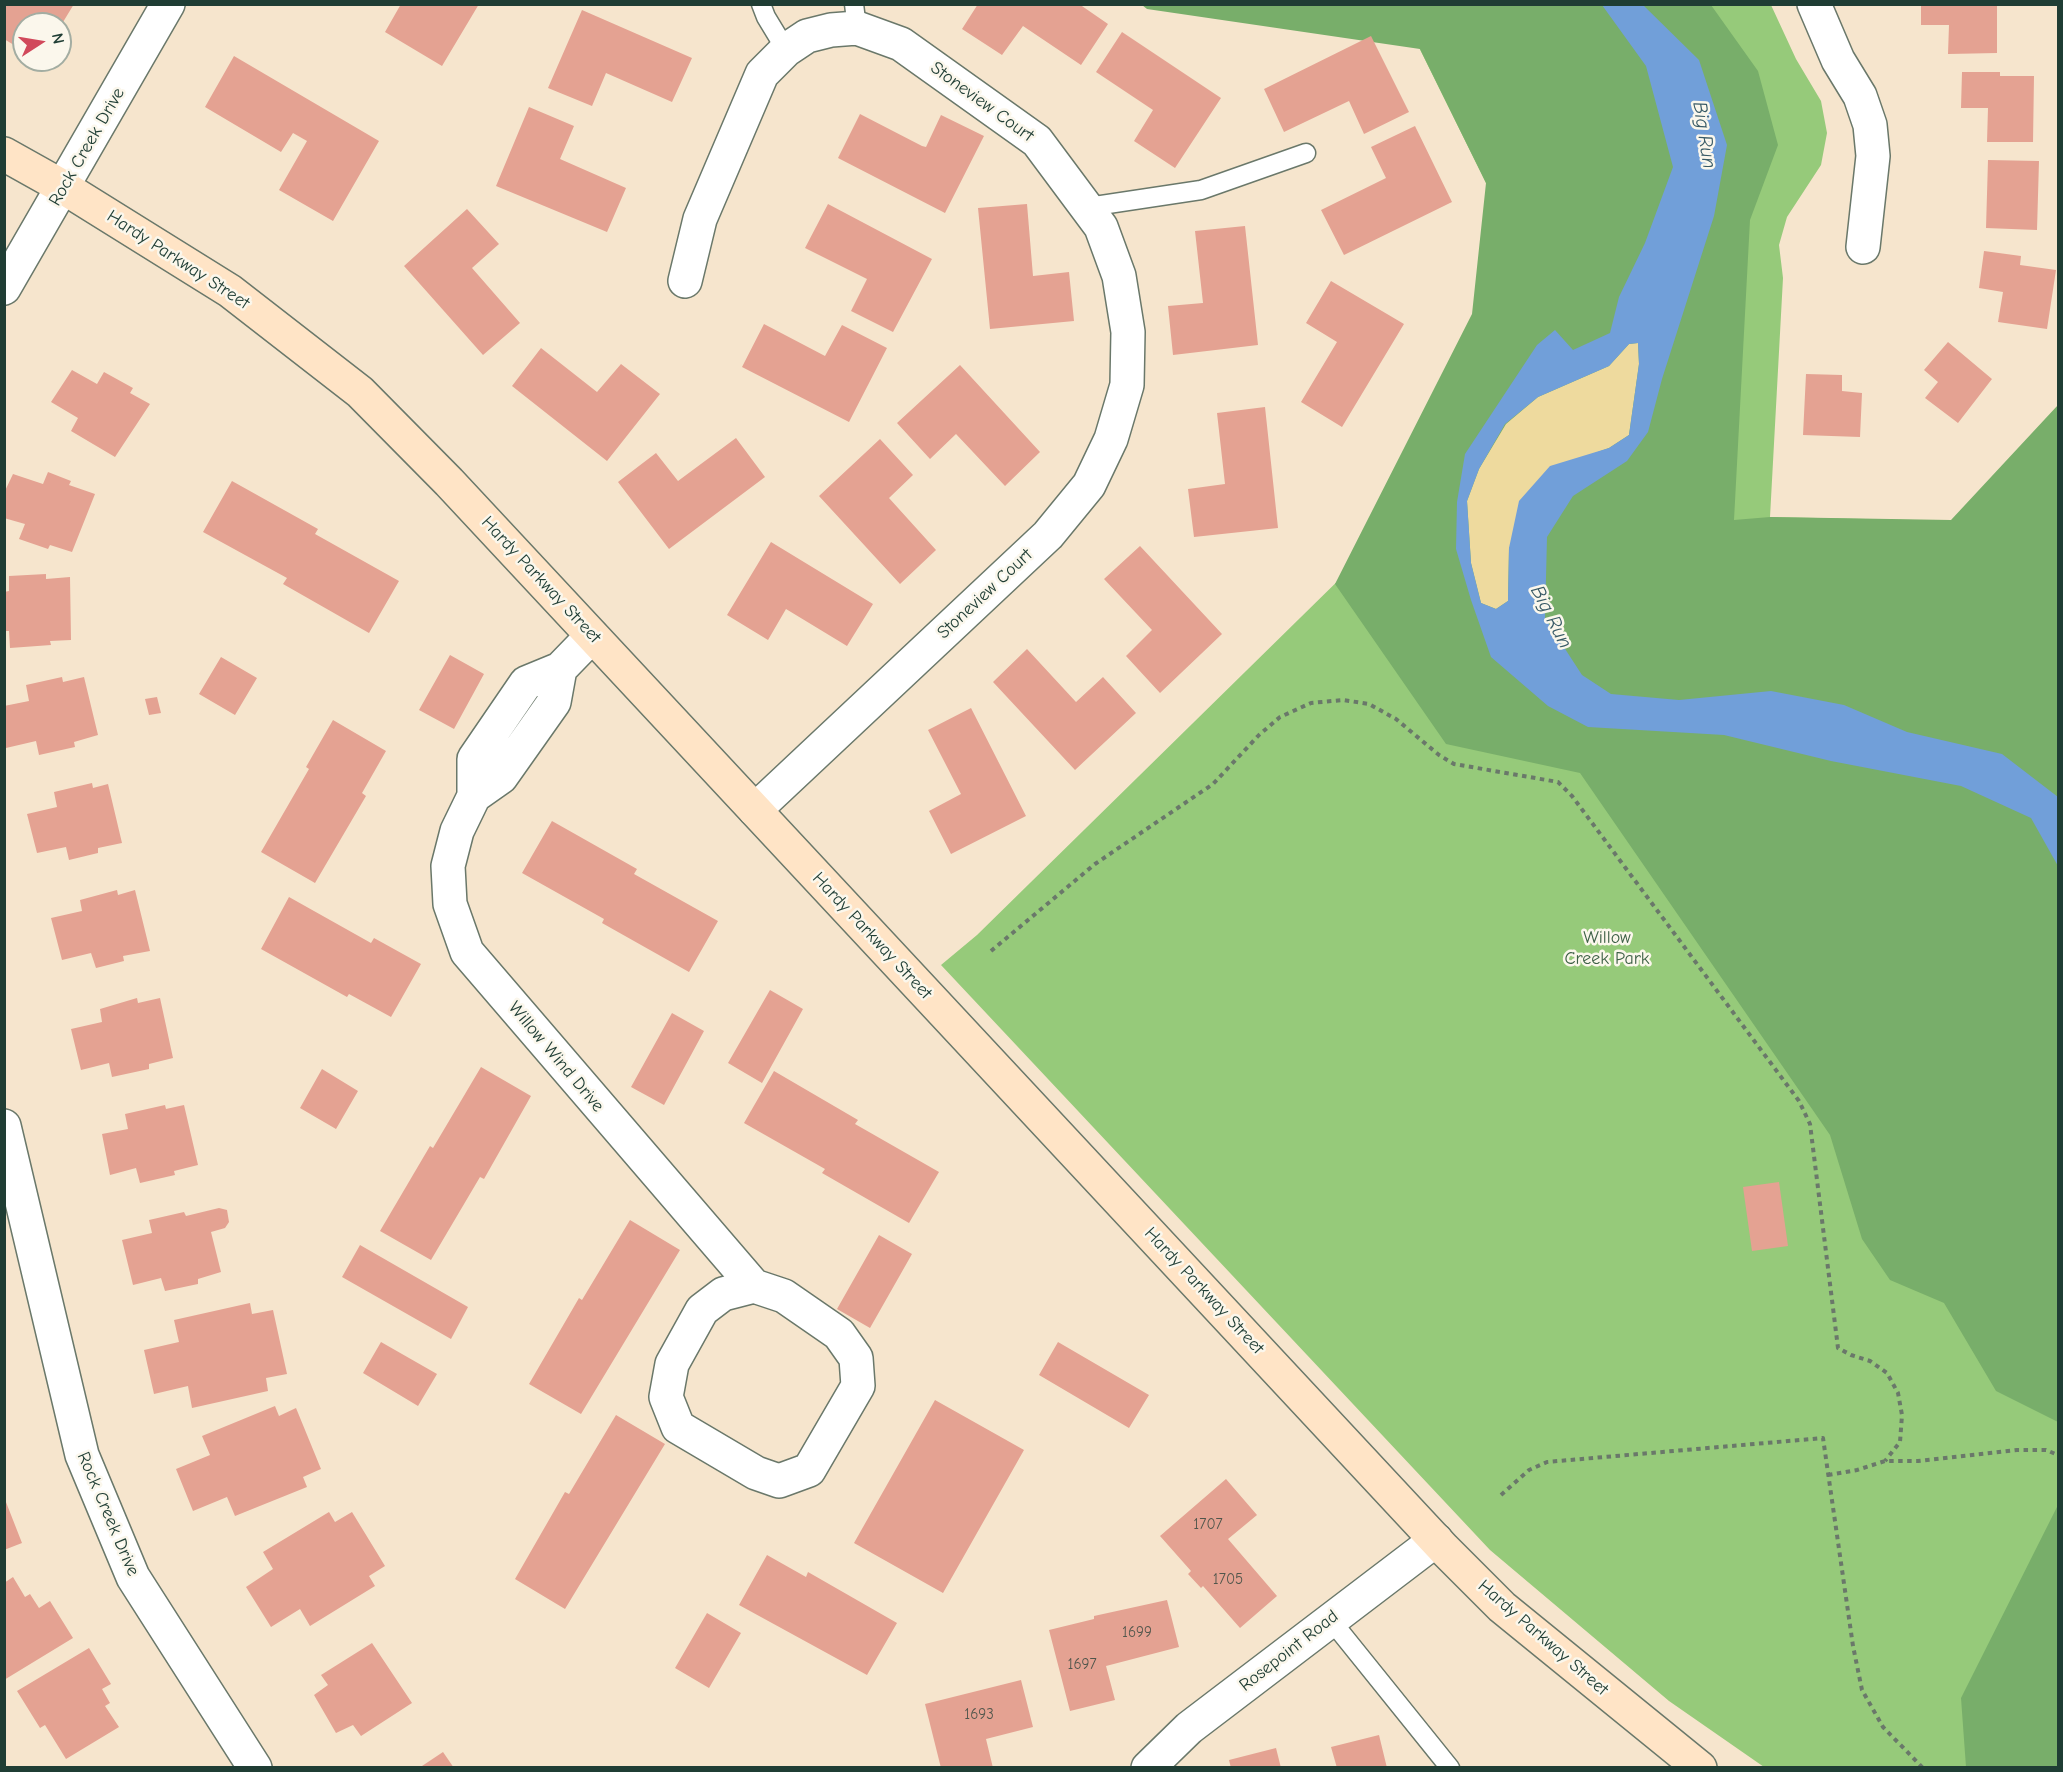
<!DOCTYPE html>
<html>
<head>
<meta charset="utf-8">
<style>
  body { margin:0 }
  #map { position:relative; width:2063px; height:1772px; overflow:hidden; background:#f6e5cd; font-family:"Comic Neue",sans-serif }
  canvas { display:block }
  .frame { position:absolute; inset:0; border:6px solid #1f3d34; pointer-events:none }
  .north { position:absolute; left:12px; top:12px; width:60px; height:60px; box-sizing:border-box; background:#fbf7ec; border:2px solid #a3ada2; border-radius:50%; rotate:78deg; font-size:16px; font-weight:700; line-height:24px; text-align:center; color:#1f3d34 }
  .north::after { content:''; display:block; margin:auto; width:21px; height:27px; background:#d1495b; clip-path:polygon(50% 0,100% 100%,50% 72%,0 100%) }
</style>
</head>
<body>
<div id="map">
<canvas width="2063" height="1772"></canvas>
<div class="frame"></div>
<div class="north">N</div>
</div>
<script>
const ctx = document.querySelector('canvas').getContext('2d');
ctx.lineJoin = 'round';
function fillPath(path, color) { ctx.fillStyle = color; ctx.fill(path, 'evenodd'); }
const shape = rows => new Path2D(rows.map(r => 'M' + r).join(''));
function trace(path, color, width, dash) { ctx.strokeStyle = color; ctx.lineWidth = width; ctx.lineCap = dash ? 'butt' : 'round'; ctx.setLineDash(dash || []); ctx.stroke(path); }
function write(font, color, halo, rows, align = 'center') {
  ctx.font = font + ' "Comic Neue",sans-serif'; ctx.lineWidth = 5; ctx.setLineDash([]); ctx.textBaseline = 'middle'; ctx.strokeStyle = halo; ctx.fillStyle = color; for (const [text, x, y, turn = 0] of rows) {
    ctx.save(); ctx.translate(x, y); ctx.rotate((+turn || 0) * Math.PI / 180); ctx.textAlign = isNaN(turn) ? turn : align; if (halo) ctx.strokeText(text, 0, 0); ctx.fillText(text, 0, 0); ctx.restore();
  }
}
const green = shape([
  [1398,5,1771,5,1796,59,1821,101,1827,133,1821,165,1787,217,1779,245,1783,278,1770,517,2058,523,2058,1767,1764,1767,1669,1701,1490,1550,941,965,977,935,1570,353]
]);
const forest = shape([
  [1142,5,1711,5,1758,71,1778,145,1750,220,1734,520,1770,517,1951,520,2058,405,2058,1422,1996,1391,1944,1303,1890,1280,1862,1239,1830,1135,1580,773,1446,744,1335,584,1472,314,1486,183,1420,49,1147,9],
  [2058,1505,2058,1767,1966,1767,1961,1698]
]);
const sand = shape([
  [1638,343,1639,364,1629,435,1609,448,1581,458,1509,548,1508,601,1496,609,1481,603,1471,563,1467,501,1479,469,1506,424,1538,397,1609,366,1629,344]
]);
const water = shape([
  [1602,5,1643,5,1699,60,1727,145,1714,216,1662,379,1648,432,1627,461,1573,496,1547,537,1545,618,1582,675,1611,694,1679,700,1771,691,1844,705,1907,732,2002,754,2058,797,2058,866,2031,818,1961,786,1831,761,1724,735,1588,727,1548,706,1491,657,1471,600,1456,549,1457,502,1465,454,1537,345,1555,330,1573,350,1610,333,1619,297,1645,243,1673,167,1646,66],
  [1638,343,1639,364,1629,435,1609,448,1550,466,1519,501,1509,548,1508,601,1496,609,1481,603,1471,563,1467,501,1479,469,1505,424,1538,397,1609,366,1629,344]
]);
const building = shape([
  [4,4,74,4,60,27,60,24,24,24,24,51,4,39],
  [401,4,479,4,442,66,385,32],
  [978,4,1079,4,1108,24,1081,65,1023,26,1002,55,962,29],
  [1921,5,1997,5,1997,53,1948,54,1949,25,1921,25],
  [582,10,692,58,672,102,606,73,592,106,548,88],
  [1122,32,1221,98,1175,168,1134,141,1153,110,1096,72],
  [1371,36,1409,112,1364,134,1349,101,1284,132,1264,89],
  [234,56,379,141,333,221,279,190,307,141,293,133,281,152,205,107],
  [1962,72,2000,72,2000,76,2034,76,2033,142,1987,142,1988,108,1961,108],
  [529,107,574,126,560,159,626,188,607,232,496,186],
  [860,114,922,146,926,147,941,115,984,136,945,213,838,158],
  [1415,126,1452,202,1344,255,1321,210,1386,178,1371,147],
  [1988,160,2039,161,2037,230,1986,228],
  [828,204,932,259,893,332,851,311,867,279,805,248],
  [1027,204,1033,276,1069,272,1074,321,990,329,978,208],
  [467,209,499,244,472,268,520,323,483,355,404,266],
  [1245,226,1258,345,1173,355,1168,306,1203,303,1195,231],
  [1984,251,2021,256,2020,265,2056,270,2047,329,1998,322,2003,292,1979,288],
  [1331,281,1404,324,1342,427,1301,402,1337,342,1306,323],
  [764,324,825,356,842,325,887,348,849,422,742,367],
  [1948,342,1992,379,1958,423,1925,398,1938,382,1924,370],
  [541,348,597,392,621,364,660,394,607,461,512,386],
  [960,365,1040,452,1005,486,956,434,930,459,897,423],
  [72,370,97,384,104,372,133,388,130,393,150,404,115,457,71,431,78,418,51,402],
  [1806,374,1842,375,1842,391,1862,393,1860,437,1803,435],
  [1265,407,1278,528,1194,537,1188,489,1225,484,1217,413],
  [736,438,765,477,669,549,618,482,656,453,678,481],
  [880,439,913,475,889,498,936,550,900,584,819,496],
  [48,472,71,481,69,485,95,494,72,552,50,545,48,549,19,539,25,524,4,518,4,493,13,474,43,484],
  [232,481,318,529,315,534,399,581,369,633,283,584,287,578,203,532],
  [771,542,873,604,847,646,786,609,768,640,727,615],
  [1140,546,1222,634,1160,693,1126,656,1152,630,1104,579],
  [46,574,46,579,70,577,71,640,50,641,51,645,10,648,9,631,4,631,4,592,9,591,9,576],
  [1027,649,1076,702,1103,677,1136,713,1075,770,993,682],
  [450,655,484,674,454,729,419,710],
  [221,657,257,678,235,715,199,694],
  [62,677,63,682,84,677,98,735,74,742,75,747,39,755,36,741,6,748,4,706,29,701,26,685],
  [157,697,161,713,149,715,145,699],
  [971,708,1026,816,951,854,929,811,961,794,928,730],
  [333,720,386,751,362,793,366,796,315,883,261,852,309,769,306,767],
  [92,783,93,788,108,784,122,843,98,848,98,853,69,860,66,847,37,853,27,814,57,807,54,792],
  [552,821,637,869,634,874,718,921,689,972,602,923,604,919,522,873],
  [117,890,118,895,135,890,150,951,123,956,124,961,96,968,91,953,62,960,51,918,82,911,80,900],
  [289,897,371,943,374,938,421,964,391,1017,349,994,347,997,261,949],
  [770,990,803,1009,762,1083,728,1063],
  [137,998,138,1003,160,998,173,1058,149,1064,149,1069,112,1077,109,1063,81,1070,71,1029,102,1022,100,1009],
  [672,1013,704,1031,664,1105,631,1087],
  [481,1067,531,1096,484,1179,480,1177,431,1260,380,1231,430,1146,433,1148],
  [322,1069,358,1091,336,1129,300,1108],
  [774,1071,858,1120,855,1124,939,1172,909,1223,822,1173,825,1169,744,1123],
  [165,1105,166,1109,184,1105,198,1165,174,1171,175,1175,140,1183,136,1168,110,1175,102,1134,128,1129,125,1114],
  [1779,1182,1788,1246,1752,1251,1743,1187],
  [219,1208,227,1210,229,1222,225,1228,211,1232,221,1272,198,1279,198,1284,165,1291,161,1278,133,1285,122,1240,152,1233,149,1220,184,1212,186,1216],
  [630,1220,680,1250,581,1414,529,1384,579,1298,582,1300],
  [879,1235,912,1254,870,1328,837,1309],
  [360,1245,468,1307,451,1339,342,1277],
  [250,1303,252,1314,273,1310,287,1374,266,1378,268,1391,192,1408,188,1386,154,1394,144,1350,179,1342,174,1320],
  [381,1342,437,1374,418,1406,363,1373],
  [1058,1342,1149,1395,1129,1428,1039,1375],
  [935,1400,1024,1450,943,1593,854,1543],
  [275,1406,279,1416,296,1408,321,1469,303,1477,307,1487,235,1516,227,1497,193,1511,176,1469,210,1455,202,1436],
  [616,1415,665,1444,565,1609,515,1579,565,1492,569,1494],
  [1226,1479,1257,1515,1228,1539,1277,1596,1240,1628,1203,1586,1201,1588,1188,1574,1191,1571,1160,1536],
  [4,1497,22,1543,4,1550],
  [329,1512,335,1522,352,1512,385,1566,369,1576,375,1586,310,1626,300,1609,271,1627,246,1587,273,1569,263,1552],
  [767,1555,806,1577,808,1572,897,1623,867,1675,739,1605],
  [13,1577,25,1597,30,1594,39,1608,50,1601,73,1638,4,1680,4,1583],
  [1167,1600,1179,1647,1106,1666,1115,1700,1070,1711,1049,1630,1094,1619,1094,1616],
  [707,1613,741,1633,709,1688,675,1668],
  [372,1643,412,1703,361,1736,353,1725,336,1733,314,1695,328,1685,321,1675],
  [89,1648,111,1684,102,1689,110,1703,105,1706,119,1727,66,1759,45,1725,40,1728,17,1691],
  [1021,1680,1033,1727,986,1739,993,1768,941,1768,925,1704],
  [1379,1735,1387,1768,1337,1768,1331,1747],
  [1276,1748,1281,1768,1231,1768,1229,1760],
  [443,1752,454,1768,419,1768]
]);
const path = shape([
  [991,951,1095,864,1213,784,1259,735,1280,717,1311,703,1343,700,1369,704,1396,719,1439,755,1454,764,1558,782,1572,796,1799,1101,1810,1124,1838,1348,1851,1355,1870,1361,1887,1373,1898,1393,1902,1415,1900,1442,1885,1461],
  [1828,1475,1857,1470,1885,1461,1918,1461,2017,1450,2046,1450,2058,1455],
  [1501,1495,1529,1470,1547,1462,1823,1438,1853,1646,1862,1690,1883,1727,1923,1768]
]);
const service = shape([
  [761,4,766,17,786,50],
  [854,4,857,28],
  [1088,207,1201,190,1306,153],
  [1330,1619,1450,1768]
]);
const minor = shape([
  [1814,4,1838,60,1860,96,1870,125,1873,156,1863,247],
  [685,281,700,219,762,74,786,50,807,36,831,30,857,28,901,44,1037,141,1101,227,1119,276,1128,332,1127,385,1111,439,1089,485,1048,535,755,810],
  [4,288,168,4],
  [592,636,560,669,526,683,474,759,474,796,457,831,448,866,450,904,467,952,754,1286],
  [474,796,501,777,554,702,560,669],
  [4,1126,82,1455,133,1577,255,1768],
  [754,1286,784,1296,839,1334,856,1358,858,1386,809,1470,779,1481,756,1473,678,1427,666,1397,672,1364,702,1310,723,1294,754,1286],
  [1148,1768,1189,1728,1436,1540]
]);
const secondary = shape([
  [4,154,63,187,230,291,360,392,449,482,1444,1549,1502,1607,1700,1768]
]);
const numberNames = [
  ["1707",1208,1525],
  ["1705",1228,1580],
  ["1699",1137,1633],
  ["1697",1082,1665],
  ["1693",979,1715]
];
const streetNames = [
  ["Stoneview Court",982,102,36],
  ["Rock Creek Drive",87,147,-60],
  ["Hardy Parkway Street",178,260,33],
  ["Hardy Parkway Street",541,580,47],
  ["Stoneview Court",985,594,-43],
  ["Hardy Parkway Street",872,936,47],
  ["Willow Wind Drive",556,1057,50],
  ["Hardy Parkway Street",1204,1291,47],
  ["Rock Creek Drive",108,1514,67],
  ["Hardy Parkway Street",1543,1638,41],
  ["Rosepoint Road",1289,1651,-38]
];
const parkNames = [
  ["Willow",1607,938],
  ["Creek Park",1607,959]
];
const waterNames = [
  ["Big Run",1704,135,81],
  ["Big Run",1551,617,63]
];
fillPath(green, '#96ca7a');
fillPath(forest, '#78ae6a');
fillPath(sand, '#eeda9e');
fillPath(water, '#719fd9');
fillPath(building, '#e4a292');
trace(service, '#6a786a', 21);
trace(minor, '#6a786a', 36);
trace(secondary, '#6a786a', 36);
trace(path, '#6a786a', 4, [4.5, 4.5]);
trace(service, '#fff', 18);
trace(minor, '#fff', 33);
trace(secondary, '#ffe4c6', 33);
write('15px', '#50564c', null, numberNames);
write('18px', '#1f3d34', '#fbf7ec', streetNames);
write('18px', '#3d6046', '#fbf7ec', parkNames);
write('italic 20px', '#385a66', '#fbf7ec', waterNames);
</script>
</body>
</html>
